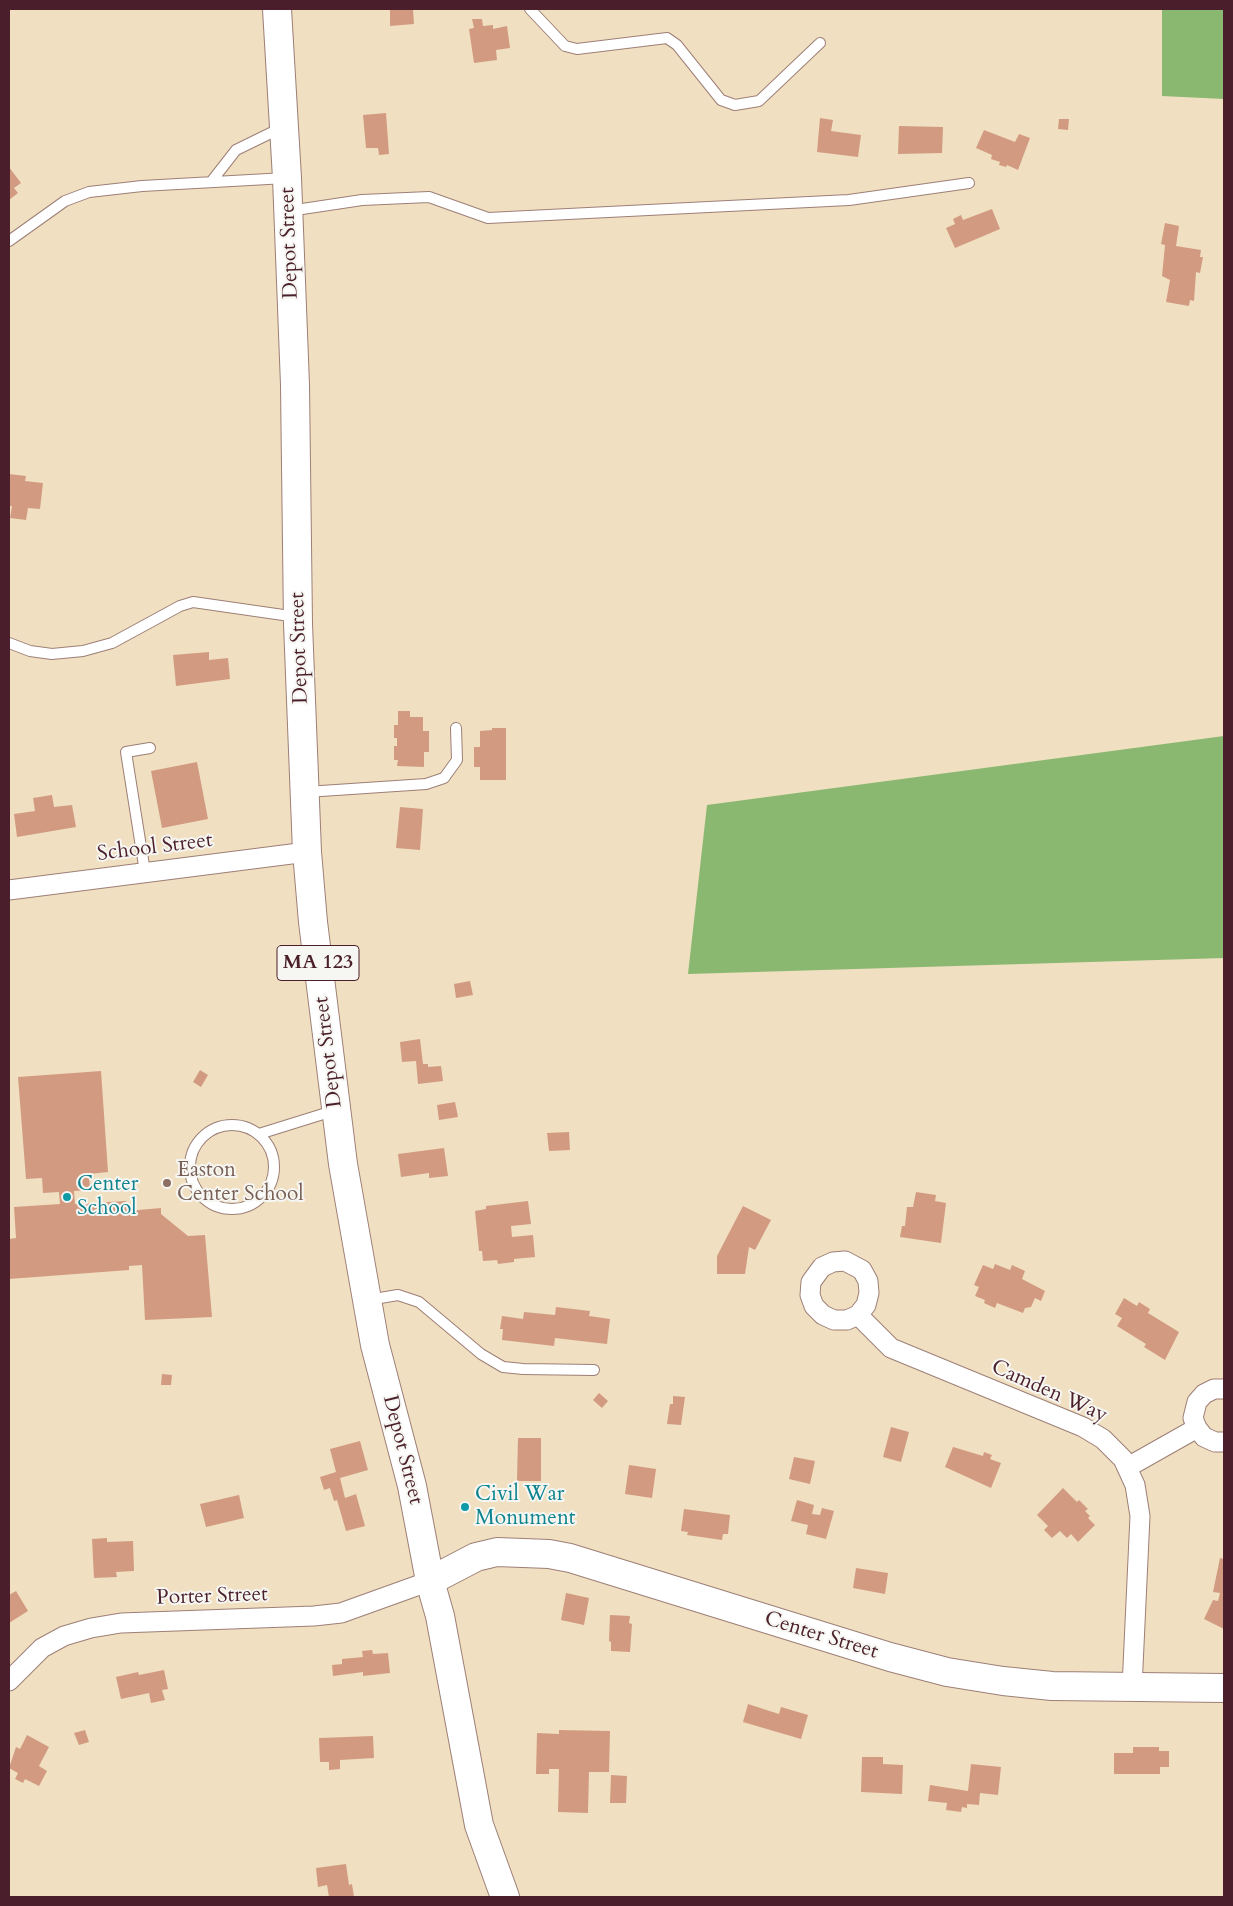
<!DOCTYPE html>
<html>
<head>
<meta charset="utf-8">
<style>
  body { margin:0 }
  #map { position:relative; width:1233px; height:1906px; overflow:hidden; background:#f0dfc1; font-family:Cardo,serif }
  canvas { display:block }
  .frame { position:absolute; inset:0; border:10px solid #4a1f2b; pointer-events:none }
</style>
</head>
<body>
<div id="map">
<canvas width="1233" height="1906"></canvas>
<div class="frame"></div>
</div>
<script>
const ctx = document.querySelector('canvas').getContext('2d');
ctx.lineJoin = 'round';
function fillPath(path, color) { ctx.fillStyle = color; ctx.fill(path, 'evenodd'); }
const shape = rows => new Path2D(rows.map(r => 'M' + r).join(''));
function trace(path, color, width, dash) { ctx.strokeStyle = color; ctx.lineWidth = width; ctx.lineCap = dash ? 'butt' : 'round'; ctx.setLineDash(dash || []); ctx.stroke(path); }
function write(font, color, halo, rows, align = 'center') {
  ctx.font = font + ' Cardo,serif'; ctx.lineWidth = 4; ctx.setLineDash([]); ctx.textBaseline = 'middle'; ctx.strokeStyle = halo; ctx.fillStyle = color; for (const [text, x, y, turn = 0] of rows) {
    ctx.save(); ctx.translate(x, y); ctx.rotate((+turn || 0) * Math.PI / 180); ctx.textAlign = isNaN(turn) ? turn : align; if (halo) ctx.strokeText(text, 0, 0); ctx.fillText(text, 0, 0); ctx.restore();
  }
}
const forest = shape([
  [1162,9,1224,9,1224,99,1162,96],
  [1224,736,1224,958,688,974,707,805]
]);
const building = shape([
  [390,9,413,9,414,24,390,26],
  [472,19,482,19,483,26,493,25,493,29,507,26,510,48,496,50,497,60,474,63,469,29,474,28],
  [386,113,389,154,379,155,378,148,366,148,363,115],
  [820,118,833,120,831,131,861,135,858,157,817,152],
  [1059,119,1069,119,1068,130,1058,129],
  [899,126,943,127,942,153,898,154],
  [984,130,1015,142,1019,134,1030,138,1018,170,1007,165,1006,167,999,165,1000,162,991,159,992,155,976,148],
  [9,167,21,183,14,188,18,193,9,200],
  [992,209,1000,229,955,248,946,228,955,224,953,219,961,215,963,220],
  [1165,223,1179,226,1176,246,1201,250,1200,257,1203,257,1200,273,1196,272,1194,301,1190,300,1189,306,1166,302,1170,280,1162,276,1165,245,1161,244],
  [9,474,26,476,25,481,43,483,40,509,28,508,26,520,10,518,12,506,9,506],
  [209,652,209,660,228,658,230,679,176,686,173,655],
  [398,711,410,711,410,717,423,717,423,731,429,731,429,752,424,752,424,767,397,766,398,760,394,760,394,746,397,746,397,738,394,738,394,725,398,725],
  [492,728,506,728,506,780,480,780,480,767,474,767,474,747,480,747,480,731,492,730],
  [197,762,208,819,162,828,151,771],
  [52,795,54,807,72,805,76,827,17,837,14,814,35,811,33,798],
  [400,807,423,809,420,850,396,848],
  [470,981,473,995,456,998,454,984],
  [420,1039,423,1064,428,1064,428,1067,441,1066,443,1081,418,1084,416,1061,402,1062,400,1042],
  [200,1070,208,1075,201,1087,193,1082],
  [101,1071,108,1172,89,1174,90,1190,74,1191,75,1204,126,1201,127,1211,161,1208,161,1214,188,1236,205,1235,212,1317,145,1320,142,1265,129,1266,129,1270,9,1279,9,1239,16,1238,14,1207,60,1204,59,1192,43,1193,42,1178,26,1179,18,1077],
  [455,1102,458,1117,439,1120,437,1105],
  [569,1132,570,1150,549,1151,547,1133],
  [444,1148,448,1176,429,1178,429,1173,401,1177,398,1154],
  [916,1192,936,1195,935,1201,946,1203,941,1243,900,1237,902,1226,905,1226,907,1207,913,1207],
  [528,1201,531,1224,511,1226,512,1237,533,1235,535,1257,514,1259,514,1262,498,1264,497,1260,483,1261,482,1251,479,1251,475,1211,486,1209,486,1206],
  [743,1206,771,1220,755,1250,749,1247,745,1274,717,1274,717,1256],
  [995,1264,1010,1270,1012,1265,1025,1271,1022,1279,1045,1291,1041,1301,1035,1298,1031,1307,1025,1308,1023,1313,997,1303,995,1308,984,1303,985,1300,975,1296,979,1287,974,1285,983,1265,993,1269],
  [1124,1298,1137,1306,1139,1302,1150,1309,1148,1313,1179,1332,1165,1360,1144,1347,1146,1344,1117,1326,1122,1318,1115,1314],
  [556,1307,590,1311,589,1316,610,1319,607,1344,555,1338,554,1346,502,1340,503,1329,500,1329,502,1316,523,1319,524,1312,555,1315],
  [162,1374,172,1375,171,1385,161,1385],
  [599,1393,608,1401,602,1408,593,1400],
  [673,1396,685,1397,681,1425,667,1424,670,1404,673,1404],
  [891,1427,909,1432,901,1462,883,1457],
  [518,1438,541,1438,541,1481,517,1481],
  [360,1441,368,1470,340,1478,345,1498,356,1494,365,1526,346,1531,337,1500,334,1501,330,1488,324,1490,320,1477,336,1472,330,1449],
  [953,1447,983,1456,984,1452,992,1455,990,1459,1001,1463,991,1488,945,1467],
  [794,1457,815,1461,810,1484,789,1479],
  [629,1465,656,1469,652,1498,625,1494],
  [1063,1488,1077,1502,1079,1500,1088,1509,1085,1511,1090,1516,1088,1518,1095,1525,1078,1542,1071,1534,1067,1538,1060,1531,1052,1538,1044,1530,1048,1526,1037,1515],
  [239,1495,244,1518,206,1527,200,1504],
  [797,1500,814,1505,812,1514,820,1515,822,1508,834,1511,826,1539,806,1534,808,1525,791,1521],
  [684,1509,730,1515,728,1534,723,1534,722,1540,687,1535,688,1532,681,1531],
  [107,1538,107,1542,133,1541,134,1571,116,1572,117,1577,94,1578,92,1539],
  [1220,1558,1224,1559,1224,1629,1204,1619,1213,1600,1218,1601,1220,1593,1213,1592],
  [856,1568,888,1573,885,1594,853,1588],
  [16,1591,28,1611,9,1623,9,1595],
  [566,1593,589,1598,584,1625,561,1620],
  [610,1615,630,1616,629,1623,632,1624,630,1652,611,1651,611,1642,609,1641],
  [372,1650,373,1654,388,1653,390,1673,363,1676,363,1672,333,1676,332,1665,342,1664,342,1659,363,1657,362,1651],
  [164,1670,168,1689,162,1690,165,1700,151,1703,149,1693,121,1699,116,1677,138,1672,139,1675],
  [748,1704,779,1714,781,1707,808,1715,801,1739,743,1722],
  [85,1730,89,1742,79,1745,74,1733],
  [559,1730,610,1731,609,1772,589,1772,588,1813,558,1812,559,1769,549,1769,549,1774,536,1774,537,1733,559,1734],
  [27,1735,49,1747,39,1766,47,1771,39,1786,25,1779,23,1783,15,1779,18,1773,9,1768,16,1747,20,1749],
  [373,1736,374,1758,340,1760,340,1769,329,1770,329,1762,320,1762,319,1738],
  [1133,1747,1159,1747,1159,1751,1169,1751,1169,1767,1160,1767,1160,1774,1114,1774,1114,1753,1133,1753],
  [862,1757,883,1757,883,1764,903,1765,902,1794,861,1792],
  [971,1764,1001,1767,998,1795,980,1793,979,1805,967,1804,967,1808,962,1807,961,1812,946,1810,947,1803,928,1801,930,1785,968,1791],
  [611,1775,627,1776,626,1803,610,1803],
  [346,1864,349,1885,352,1884,354,1897,329,1897,327,1885,318,1887,316,1868]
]);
const lane = shape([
  [530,9,565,46,577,49,667,38,677,45,721,100,735,105,759,101,820,43],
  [211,182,236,150,281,128],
  [289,211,362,200,429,197,488,218,849,200,969,183],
  [9,241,65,201,89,192,142,186,286,178],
  [9,643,30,651,52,654,83,651,112,643,180,606,193,602,297,617],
  [306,792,426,784,444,778,457,760,456,728],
  [145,872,126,752,150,748],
  '190 1167a42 42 0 1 1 84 0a42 42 0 1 1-84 0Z',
  [259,1134,336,1110],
  [368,1300,398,1295,419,1302,481,1354,503,1367,523,1369,594,1370]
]);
const street = shape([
  [9,890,307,852],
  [858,1315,847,1320,834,1320,823,1315,814,1306,810,1295,811,1282,822,1267,833,1262,845,1261,862,1270,868,1281,869,1293,866,1305,858,1315,891,1348,1083,1427,1103,1439,1123,1459,1135,1485,1140,1516,1132,1688],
  [1224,1389,1214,1389,1204,1394,1197,1402,1193,1418,1197,1428,1204,1437,1215,1442,1224,1442],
  [1128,1467,1197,1428],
  [9,1681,42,1648,64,1636,91,1628,121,1623,314,1616,341,1613,430,1581]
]);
const secondary = shape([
  [430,1581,476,1557,497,1552,549,1554,570,1558,890,1657,947,1672,1003,1681,1052,1686,1224,1688]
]);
const highway = shape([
  [277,9,287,178,295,385,298,624,307,852,313,922,343,1164,375,1345,412,1486,430,1581,440,1616,479,1825,505,1897]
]);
const markers = [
  [167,1183,5,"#8d6e63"],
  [67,1197,5,"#0f9aa8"],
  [465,1507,5,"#0f9aa8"]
];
const shields = [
  [318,963,82]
];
const shieldNames = [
  ["MA 123",318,963]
];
const streetNames = [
  ["Depot Street",290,243,-92],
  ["Depot Street",300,648,-92],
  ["School Street",155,848,-7],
  ["Depot Street",329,1052,-97],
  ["Camden Way",1049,1392,24],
  ["Depot Street",402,1450,76],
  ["Porter Street",212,1597,-2],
  ["Center Street",821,1636,17]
];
const educationNames = [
  ["Easton",177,1171],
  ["Center School",177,1195]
];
const cultureNames = [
  ["Center",77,1185],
  ["School",77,1209],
  ["Civil War",475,1495],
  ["Monument",475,1519]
];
fillPath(forest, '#8ab871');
fillPath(building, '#d29b81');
trace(lane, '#9d7f76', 12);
trace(street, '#9d7f76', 21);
trace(secondary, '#9d7f76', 30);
trace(highway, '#9d7f76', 30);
trace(lane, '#fff', 10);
trace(street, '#fff', 19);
trace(secondary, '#fff', 28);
trace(highway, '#fff', 28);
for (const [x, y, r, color] of markers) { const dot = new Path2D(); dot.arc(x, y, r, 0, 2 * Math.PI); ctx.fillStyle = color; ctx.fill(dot); trace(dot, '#f6f6f2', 2); }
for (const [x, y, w] of shields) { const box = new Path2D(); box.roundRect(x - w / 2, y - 17.5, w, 35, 4); ctx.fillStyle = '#f6f6f2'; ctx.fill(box); trace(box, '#4a1f2b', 1); }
write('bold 20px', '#4a1f2b', null, shieldNames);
write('21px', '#4a1f2b', '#f6f6f2', streetNames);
write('21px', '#785e54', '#f6f6f2', educationNames, 'left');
write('21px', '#0d838f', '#f6f6f2', cultureNames, 'left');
</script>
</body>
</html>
